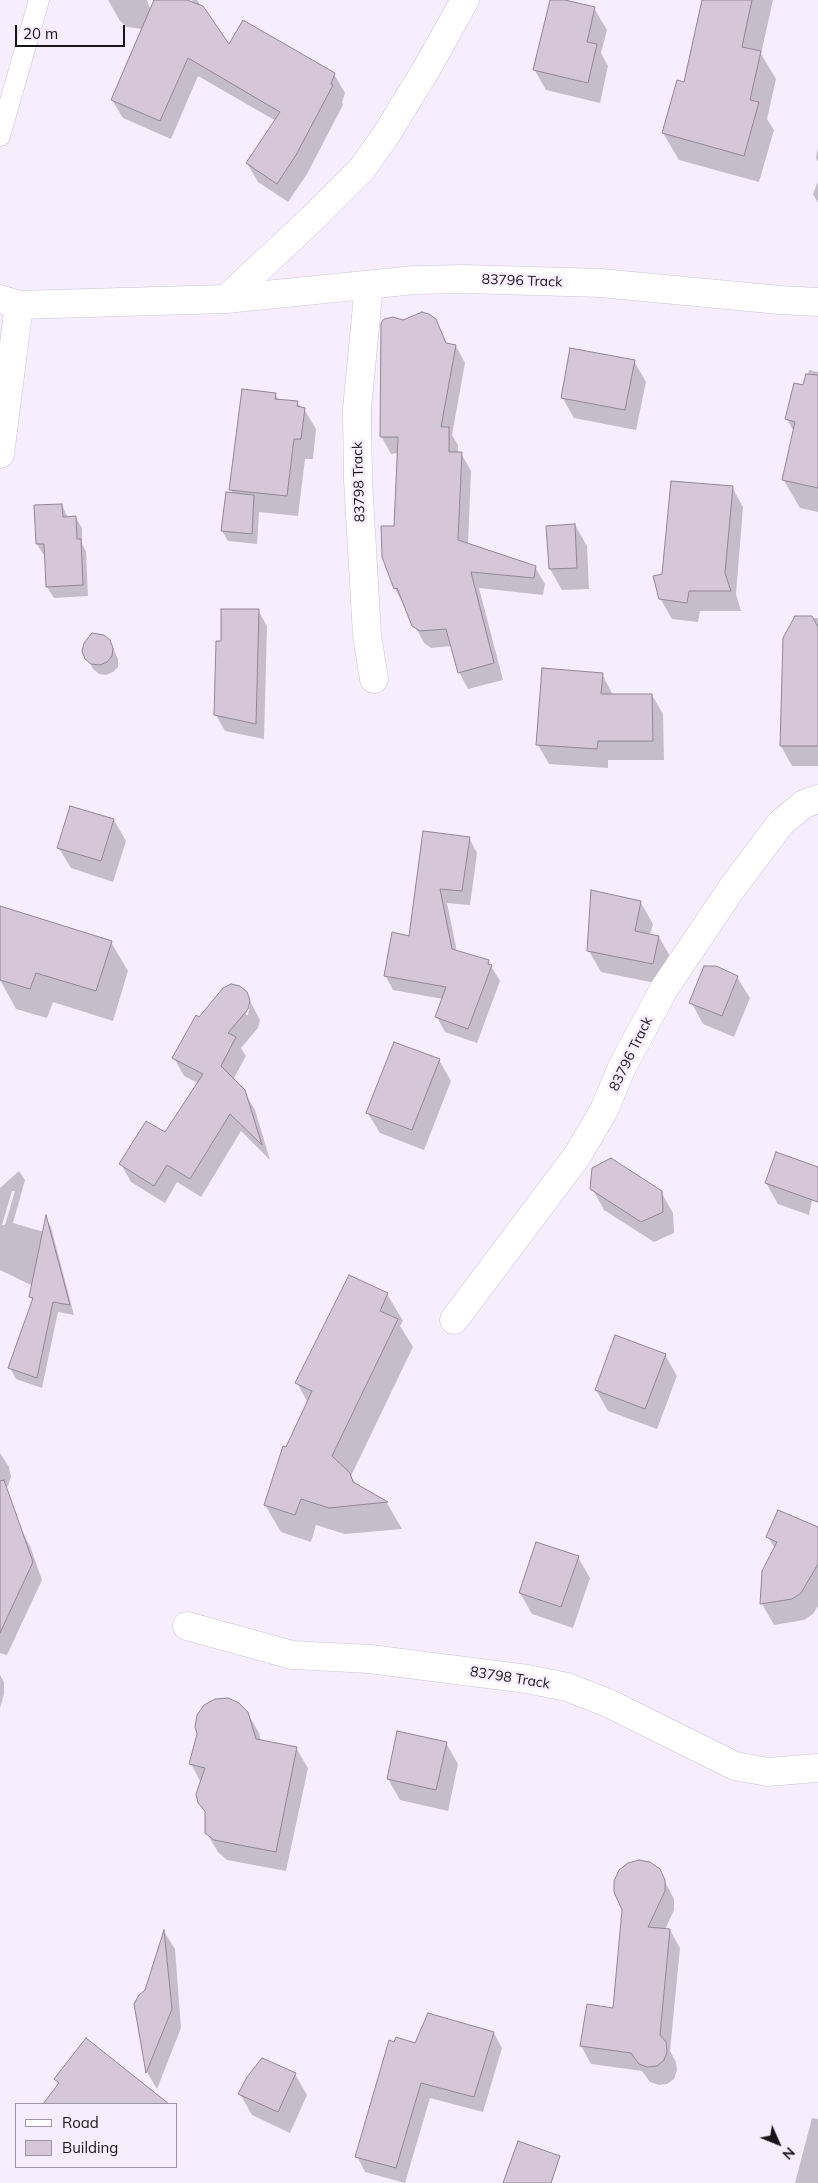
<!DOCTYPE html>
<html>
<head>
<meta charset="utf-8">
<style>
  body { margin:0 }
  #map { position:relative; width:818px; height:2183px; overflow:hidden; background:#f7eefd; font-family:Mulish,sans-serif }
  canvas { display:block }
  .legend { position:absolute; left:15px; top:2103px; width:162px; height:65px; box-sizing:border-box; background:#f7eefd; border:1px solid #9d96a2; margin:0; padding:6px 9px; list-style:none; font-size:15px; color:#171319 }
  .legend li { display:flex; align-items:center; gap:10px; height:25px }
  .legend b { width:25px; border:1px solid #9d96a2 }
  .north { position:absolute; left:753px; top:2118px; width:50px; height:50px; -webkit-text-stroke:4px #f7eefd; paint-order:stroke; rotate:134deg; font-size:14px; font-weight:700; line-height:20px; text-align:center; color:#171319 }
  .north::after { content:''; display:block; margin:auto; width:18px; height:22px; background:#171319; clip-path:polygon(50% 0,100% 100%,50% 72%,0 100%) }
  .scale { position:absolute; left:15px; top:25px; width:110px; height:22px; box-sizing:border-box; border:2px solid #171319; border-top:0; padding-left:6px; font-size:15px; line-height:18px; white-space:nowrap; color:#171319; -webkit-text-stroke:4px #f7eefd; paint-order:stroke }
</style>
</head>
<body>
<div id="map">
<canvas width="818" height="2183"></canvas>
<ul class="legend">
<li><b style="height:6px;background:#fff"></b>Road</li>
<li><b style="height:14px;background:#d5c7d8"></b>Building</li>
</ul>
<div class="north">N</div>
<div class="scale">20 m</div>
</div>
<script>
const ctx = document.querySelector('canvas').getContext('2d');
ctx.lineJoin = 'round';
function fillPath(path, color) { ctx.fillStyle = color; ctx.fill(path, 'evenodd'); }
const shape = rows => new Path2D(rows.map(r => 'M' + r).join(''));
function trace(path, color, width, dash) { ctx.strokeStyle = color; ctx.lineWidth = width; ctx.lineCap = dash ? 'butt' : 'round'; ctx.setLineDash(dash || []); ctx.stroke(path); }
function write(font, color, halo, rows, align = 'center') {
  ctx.font = font + ' Mulish,sans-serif'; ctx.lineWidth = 5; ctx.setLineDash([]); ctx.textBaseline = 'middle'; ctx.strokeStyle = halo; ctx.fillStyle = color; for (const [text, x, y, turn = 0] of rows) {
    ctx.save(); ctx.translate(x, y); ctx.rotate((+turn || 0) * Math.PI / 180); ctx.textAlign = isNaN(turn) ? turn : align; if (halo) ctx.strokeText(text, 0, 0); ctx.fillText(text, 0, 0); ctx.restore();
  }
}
const shadow = shape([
  [108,0,147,0,161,38,193,0,197,0,229,46,334,74,345,93,342,102,343,105,307,174,288,202,258,182,247,163,276,121,198,76,171,139,123,118,112,100,142,29,127,27,120,21],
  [552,0,594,8,607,30,601,53,608,66,600,103,546,90,534,69],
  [704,0,773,0,761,54,776,79,767,119,774,130,759,182,679,160,663,133,685,83],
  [818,147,818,162,816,158],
  [818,181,818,203,813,194],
  [435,320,448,345,456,346,465,363,452,435,458,445,458,453,461,453,471,471,468,545,535,567,545,584,543,595,479,588,503,680,468,689,459,672,452,646,431,648,424,643,395,589,383,557,396,527,398,453,391,454,381,436,403,322],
  [634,361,646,382,636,430,574,418,562,397],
  [809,370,818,372,818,512,800,508,783,479,794,432,787,419,804,387],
  [275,394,279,400,297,402,301,408,304,409,316,429,313,459,305,459,298,516,259,512,257,544,228,541,222,531,233,494,231,490],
  [732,487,743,507,736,594,741,611,700,611,698,622,672,619,660,598,664,575],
  [62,505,68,518,76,518,82,528,82,544,86,551,88,596,54,598,47,587,46,554,43,554,37,544],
  [575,525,587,546,589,589,562,590,550,569,548,527],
  [258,610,267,626,264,739,225,731,216,715],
  [796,618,818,618,818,766,792,766,781,746],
  [110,641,118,659,118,667,113,672,106,675,99,674,93,669,87,658],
  [602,674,613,695,652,695,663,714,664,760,608,760,608,768,549,764,538,745],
  [114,820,126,841,113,882,71,868,58,847],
  [469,838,477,853,470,905,447,903,457,952,488,961,500,981,477,1043,445,1032,437,1017,443,999,393,990,385,975,410,937],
  [641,903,653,924,650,935,659,937,671,958,665,985,601,972,589,951],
  [0,921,111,942,128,971,113,1021,53,1002,47,1018,16,1009,0,980],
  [737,977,750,998,734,1037,703,1024,691,1002],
  [246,993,260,1020,258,1028,241,1048,246,1056,233,1080,244,1091,255,1110,270,1160,241,1131,201,1197,177,1182,165,1203,131,1182,121,1164,165,1134,198,1083,184,1076,174,1058,199,1018],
  [248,1004,250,1004,248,1015,246,1015],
  [439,1060,451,1081,424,1150,380,1133,367,1112],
  [19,1171,25,1180,13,1223,44,1232,46,1219,51,1227,74,1315,58,1312,42,1388,16,1379,10,1368,33,1302,31,1297,33,1286,0,1270,0,1188],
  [12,1191,15,1191,5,1225,2,1225],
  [766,1183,815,1184,809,1215,778,1204],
  [592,1188,661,1192,673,1213,674,1233,654,1242,604,1210],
  [387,1294,403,1321,400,1326,413,1347,351,1476,356,1484,387,1503,402,1529,345,1534,316,1525,311,1542,281,1532,265,1505,286,1448,308,1403,297,1383],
  [665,1355,677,1376,657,1429,608,1411,596,1390],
  [0,1453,9,1467,11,1477,8,1486,0,1493],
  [0,1517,20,1528,30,1546,42,1580,7,1655,0,1653],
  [818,1528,818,1606,813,1614,804,1620,774,1625,762,1604,775,1549,768,1537],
  [578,1557,590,1578,573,1628,532,1614,520,1593],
  [0,1675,4,1682,4,1694,0,1708],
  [247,1712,259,1733,261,1742,296,1748,308,1768,286,1871,227,1860,218,1852,206,1832,206,1814,199,1802,201,1783,191,1764],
  [446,1743,458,1764,448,1811,400,1800,388,1779],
  [659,1870,674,1899,674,1910,665,1930,670,1930,680,1948,670,2051,676,2062,677,2070,674,2079,667,2084,659,2085,650,2082,642,2071,591,2064,581,2046,588,2005,614,2010],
  [165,1933,175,1949,181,2028,157,2089,147,2072,136,2004,146,1991],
  [494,2033,502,2048,483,2112,430,2098,405,2183,365,2172,357,2156,415,2045],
  [295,2074,307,2095,290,2133,252,2115,240,2094],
  [55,2079,148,2089,157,2104,45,2104,59,2085],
  [812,2118,818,2119,818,2183,795,2183]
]);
const building = shape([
  [154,0,187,0,203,6,229,44,243,20,335,73,331,84,333,85,296,155,277,184,246,163,280,112,188,58,160,121,111,100,154,0],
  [550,0,565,0,595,7,587,42,597,44,588,83,533,70,550,0],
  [702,0,752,0,742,47,761,51,750,100,759,102,744,156,662,133,677,80,684,82,702,0],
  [422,312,429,314,436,319,446,343,456,345,441,427,449,427,449,452,462,452,458,540,536,566,534,578,471,572,494,663,458,673,446,629,420,631,412,626,397,588,394,589,382,557,381,526,394,526,398,437,380,437,381,323,384,319,393,317,403,320,422,312],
  [570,348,635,360,625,410,561,398,570,348],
  [806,374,818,375,818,488,782,480,795,422,785,419,794,383,803,385,806,374],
  [242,389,276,393,275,399,298,401,297,406,305,408,301,439,294,439,287,496,229,490,242,389],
  [671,481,733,486,725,573,731,591,689,591,687,603,659,599,653,576,662,574,671,481],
  [226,492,254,495,252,534,221,531,226,492],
  [62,504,63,517,76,516,77,539,81,539,83,585,46,587,44,544,36,544,34,505,62,504],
  [575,524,577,568,549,569,546,526,575,524],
  [221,609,259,609,256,724,214,715,216,641,221,641,221,609],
  [795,616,812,616,818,627,818,746,780,746,783,638,795,616],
  [92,633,104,635,110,640,113,648,112,656,107,662,100,665,91,664,85,659,82,651,84,643,92,633],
  [542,668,603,673,601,694,652,694,653,741,598,741,597,749,536,745,542,668],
  [70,806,114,819,101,861,57,848,70,806],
  [423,831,470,837,462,891,440,889,452,949,489,960,488,964,492,965,468,1029,435,1017,446,987,384,976,392,932,409,936,423,831],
  [591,890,641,901,635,931,659,936,653,964,587,951,591,890],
  [0,906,112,941,96,991,36,973,30,989,0,980,0,906],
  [704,966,716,966,738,976,722,1016,689,1003,704,966],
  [231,984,240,986,247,992,250,1000,248,1009,228,1033,236,1037,221,1066,245,1090,262,1145,230,1114,190,1179,167,1165,154,1186,119,1164,146,1121,165,1132,203,1074,172,1058,196,1015,199,1017,223,988,231,984],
  [394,1042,440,1059,412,1130,366,1113,394,1042],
  [776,1152,818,1167,818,1202,765,1183,776,1152],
  [611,1158,662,1191,663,1212,641,1222,590,1189,592,1168,611,1158],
  [46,1215,70,1305,53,1302,37,1378,8,1368,33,1298,29,1297,46,1215],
  [349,1275,388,1293,380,1311,398,1319,332,1456,350,1473,353,1482,388,1502,329,1508,301,1499,295,1515,264,1505,283,1446,286,1447,312,1391,295,1383,349,1275],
  [615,1335,666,1354,645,1409,595,1390,615,1335],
  [4,1480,33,1562,0,1633,0,1481,4,1480],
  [778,1510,818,1527,818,1564,801,1593,792,1599,760,1604,762,1571,777,1542,766,1537,778,1510],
  [536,1542,579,1556,561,1607,519,1593,536,1542],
  [228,1698,239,1703,248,1712,256,1739,297,1747,276,1852,214,1840,205,1833,205,1811,198,1803,196,1794,205,1768,189,1764,197,1734,195,1727,197,1715,204,1705,215,1699,228,1698],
  [397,1731,447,1742,436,1790,387,1779,397,1731],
  [639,1860,650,1862,660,1869,665,1880,665,1891,648,1927,670,1929,660,2035,666,2042,667,2052,664,2060,657,2066,647,2067,639,2064,631,2053,580,2046,587,2004,613,2008,622,1910,614,1892,614,1881,619,1870,628,1863,639,1860],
  [164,1930,172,2009,146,2073,134,2004,139,1995,145,1990,164,1930],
  [428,2013,494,2032,474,2097,421,2083,396,2168,355,2157,389,2040,394,2042,396,2037,415,2043,428,2013],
  [86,2038,169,2104,43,2104,59,2083,54,2079,86,2038],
  [262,2058,296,2073,278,2112,238,2094,247,2077,262,2058],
  [518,2141,560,2156,551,2183,503,2183,518,2141]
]);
const service = shape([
  [0,136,39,0]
]);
const minor = shape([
  [369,285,357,409,358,480,367,635,374,679],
  [0,299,19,305,226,299,312,219,362,169,386,135,427,68,465,0],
  [226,299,415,280,464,279,601,283,780,300,818,302],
  [0,454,19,305],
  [454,1320,577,1156,604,1110,622,1067,664,989,732,888,781,823,804,804,818,799],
  [187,1626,292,1655,370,1659,527,1679,567,1687,608,1703,735,1766,768,1772,818,1768]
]);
const streetNames = [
  ["83796 Track",522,281,2],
  ["83798 Track",359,482,-92],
  ["83796 Track",631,1054,-64],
  ["83798 Track",510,1678,9]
];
fillPath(shadow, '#0003');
fillPath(building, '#d5c7d8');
trace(building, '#928594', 1);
trace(service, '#ccc1d3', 21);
trace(minor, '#ccc1d3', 29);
trace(service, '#fff', 20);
trace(minor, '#fff', 28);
write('14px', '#171319', '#f7eefd', streetNames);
</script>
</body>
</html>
